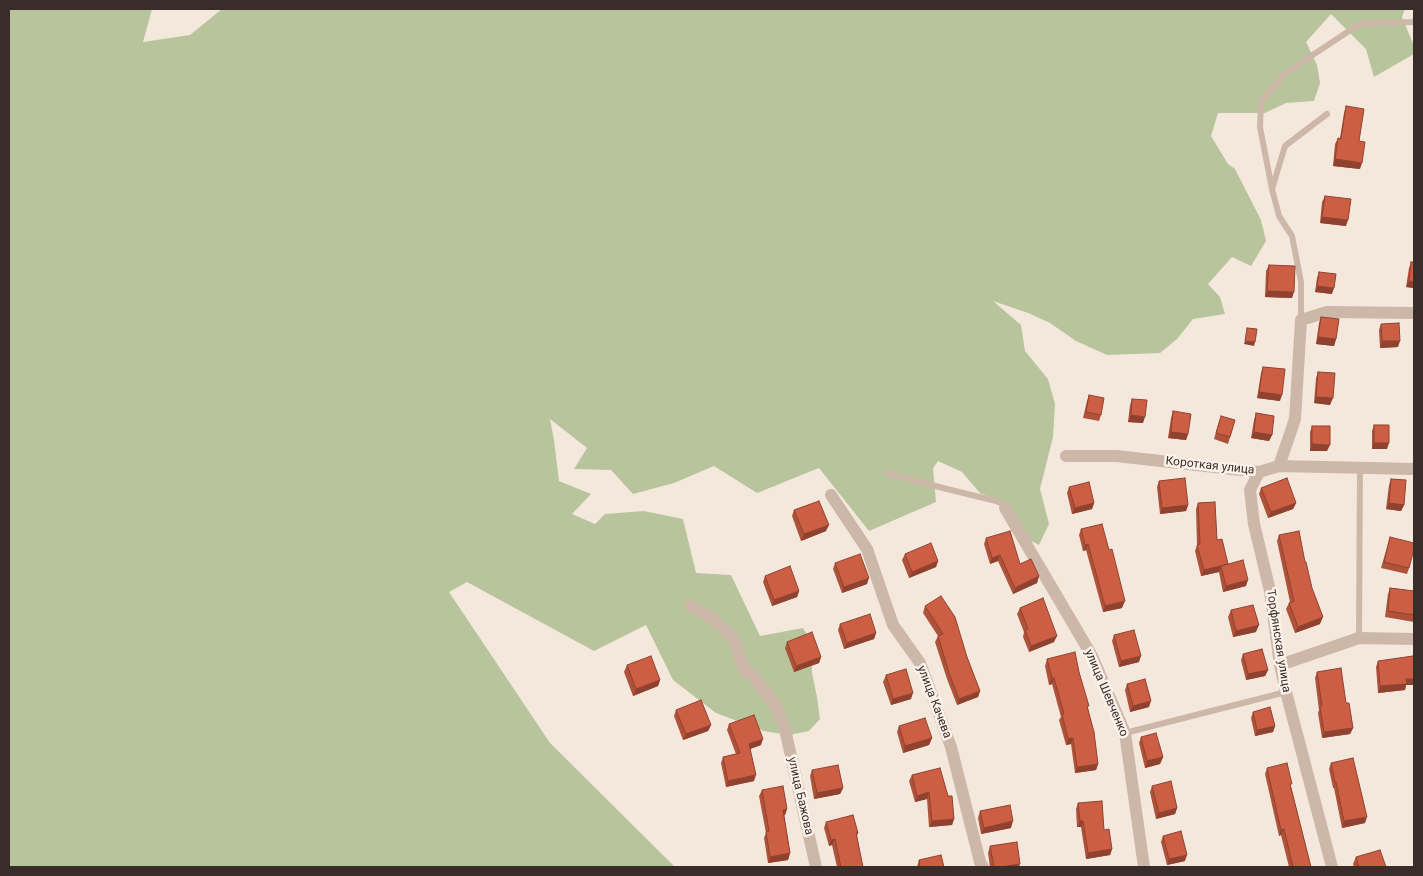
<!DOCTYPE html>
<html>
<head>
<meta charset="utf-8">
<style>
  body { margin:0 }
  #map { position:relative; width:1423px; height:876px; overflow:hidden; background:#f4e8dd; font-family:Roboto,sans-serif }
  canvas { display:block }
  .frame { position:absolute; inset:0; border:10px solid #392d29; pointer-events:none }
</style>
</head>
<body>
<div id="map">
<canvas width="1423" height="876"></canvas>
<div class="frame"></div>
</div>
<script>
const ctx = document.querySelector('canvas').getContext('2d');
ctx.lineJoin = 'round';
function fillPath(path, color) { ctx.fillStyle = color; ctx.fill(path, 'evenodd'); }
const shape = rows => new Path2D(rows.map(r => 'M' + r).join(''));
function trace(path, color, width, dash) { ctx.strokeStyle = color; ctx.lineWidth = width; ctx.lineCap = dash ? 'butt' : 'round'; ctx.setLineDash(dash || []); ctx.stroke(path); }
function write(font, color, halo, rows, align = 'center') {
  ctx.font = font + ' Roboto,sans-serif'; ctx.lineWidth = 5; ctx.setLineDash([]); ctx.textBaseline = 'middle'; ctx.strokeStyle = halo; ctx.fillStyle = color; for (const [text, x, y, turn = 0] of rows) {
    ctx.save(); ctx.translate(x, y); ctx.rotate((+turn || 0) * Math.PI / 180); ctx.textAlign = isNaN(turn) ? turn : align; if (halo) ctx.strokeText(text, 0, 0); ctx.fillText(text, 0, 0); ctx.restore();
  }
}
const green = shape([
  [9,9,152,9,143,42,190,35,222,9,1405,9,1402,17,1414,46,1414,54,1374,77,1366,49,1331,14,1306,42,1317,65,1320,83,1314,101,1286,103,1265,113,1218,113,1211,136,1228,164,1235,169,1261,220,1266,241,1251,266,1232,257,1208,284,1220,297,1225,314,1193,319,1177,339,1160,353,1107,355,1076,341,1050,323,1028,313,993,301,1021,325,1025,351,1048,379,1055,404,1053,437,1040,489,1049,524,1039,545,1026,538,1008,504,980,493,962,472,938,461,933,468,936,502,869,531,819,468,757,493,714,466,674,483,633,494,611,470,574,469,587,448,550,419,554,440,559,481,591,494,572,514,595,524,605,514,644,511,683,519,696,573,731,575,760,636,803,628,811,642,812,673,817,697,820,719,809,731,789,735,764,731,716,713,673,680,646,625,594,651,467,582,449,592,550,743,675,867,9,867]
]);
const lane = shape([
  [1272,189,1260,127,1261,101,1287,72,1358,25,1373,23,1412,22,1414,21],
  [1301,320,1301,282,1292,236,1279,216,1272,189,1285,146,1327,114],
  [887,473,943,488,992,500,1001,503,1005,508],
  [1359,638,1360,469],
  [1125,733,1286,692]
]);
const street = shape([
  [1066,456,1116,456,1259,472,1279,466,1414,469],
  [1279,466,1295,419,1301,320,1327,312,1414,313],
  [1259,472,1250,490,1254,524,1270,591,1280,665,1286,692,1332,867],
  [831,495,867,549,893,625,920,663,951,747,980,862,983,867],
  [1005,508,1092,656,1125,733,1144,867],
  [690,606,711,617,733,638,745,671,754,677,774,703,784,725,816,867],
  [1280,665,1359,638,1414,639]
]);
const wall = shape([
  [1346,106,1359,141,1360,169,1333,166,1335,144,1338,138,1340,138,1344,113],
  [1325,196,1346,226,1320,223,1322,202],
  [1411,262,1414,262,1414,288,1406,287,1409,268],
  [1269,265,1292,298,1265,297,1266,271],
  [1319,272,1332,294,1315,292,1317,278],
  [1321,317,1336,339,1334,346,1316,344,1319,323],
  [1381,324,1398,347,1380,348,1379,330],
  [1263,367,1280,401,1257,398,1261,373],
  [1318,372,1330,405,1314,403,1316,378],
  [1089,395,1101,415,1099,421,1083,418,1087,401],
  [1132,399,1143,423,1128,422,1130,405],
  [1173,411,1188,434,1186,440,1168,438,1171,418],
  [1256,413,1272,435,1269,441,1251,438,1254,420],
  [1235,420,1228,444,1214,439,1219,422],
  [1374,425,1387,449,1372,449,1372,431],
  [1312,426,1327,451,1310,451,1310,432],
  [1391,479,1404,505,1401,511,1386,509,1389,485],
  [1159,481,1188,505,1186,511,1160,514,1157,487],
  [1069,487,1094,503,1092,509,1072,514,1067,493],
  [1261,488,1296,503,1293,509,1268,518,1259,494],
  [1198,503,1228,564,1246,586,1223,592,1219,572,1201,576,1195,551,1197,545,1196,509],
  [794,510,826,531,801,541,792,516],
  [1081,529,1122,608,1103,612,1086,550,1083,551,1079,535],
  [1279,535,1305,562,1320,624,1295,633,1286,609,1289,603,1290,602,1277,541],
  [1390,537,1409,568,1407,574,1381,568],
  [986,538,1020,564,1039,576,1037,583,1013,594,998,561,990,564,984,544],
  [905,554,938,561,936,567,909,578,902,560],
  [835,563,867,584,842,593,833,569],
  [765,576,799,591,797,597,772,606,763,582],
  [1390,588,1414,591,1414,622,1385,617,1388,594],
  [925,606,967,657,980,691,978,697,957,705,947,679,935,642,938,636,923,613],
  [1020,608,1054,642,1029,652,1023,637,1024,632,1017,614],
  [1231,610,1256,632,1233,637,1228,617],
  [840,624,876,633,874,639,844,649,838,630],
  [1114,635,1139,662,1119,667,1112,641],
  [787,642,821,657,819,663,794,672,785,648],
  [1243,654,1268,670,1265,676,1246,680,1241,660],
  [1047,659,1079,672,1088,708,1098,764,1096,770,1075,773,1071,744,1066,745,1059,720,1061,717,1052,684,1049,685,1045,666],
  [1378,661,1406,685,1405,690,1378,693,1376,667],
  [627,665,660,680,658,686,633,696,624,672],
  [1317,672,1346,703,1353,728,1350,734,1322,738,1318,713,1319,710,1315,678],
  [886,675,911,699,891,705,883,682],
  [1127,684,1149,707,1130,712,1125,690],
  [676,710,711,725,708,731,683,740,674,716],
  [1253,712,1275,726,1273,732,1255,736,1251,718],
  [729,724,761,745,750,749,754,781,726,787,721,763,723,757,736,754,727,730],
  [899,726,932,738,929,745,903,753,897,732],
  [1141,737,1163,757,1160,764,1145,768,1139,743],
  [1331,763,1365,823,1342,828,1334,788,1333,788,1329,769],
  [940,768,954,819,952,825,929,827,927,799,915,802,909,781,912,775],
  [1267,768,1291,787,1311,867,1289,867,1281,835,1279,836,1265,774],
  [812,770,843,788,840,794,814,799,810,776],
  [1152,786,1177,808,1175,814,1156,819,1150,792],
  [762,790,787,809,785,815,784,815,790,853,788,860,768,863,764,838,766,833,759,796],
  [1078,803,1104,830,1112,849,1110,855,1086,859,1081,827,1077,827,1076,809],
  [980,811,1011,828,981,834,978,818],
  [826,822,858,833,857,836,863,867,837,867,832,845,829,846,824,828],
  [1163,836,1185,861,1167,865,1161,842],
  [990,846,1019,867,990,867,988,853],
  [1356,857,1386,867,1354,867,1353,864],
  [919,860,944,867,917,867]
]);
const shadedWall = shape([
  [1335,159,1362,163,1360,169,1333,166],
  [1322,217,1348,220,1346,226,1320,223],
  [1409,281,1414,282,1414,288,1406,287],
  [1317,286,1334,288,1332,294,1315,292],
  [1267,291,1294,292,1292,298,1265,297],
  [1318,337,1336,339,1334,346,1316,344],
  [1245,341,1255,342,1254,346,1244,344],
  [1382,341,1400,341,1398,347,1380,348],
  [1259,392,1282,395,1280,401,1257,398],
  [1316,397,1333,398,1330,405,1314,403],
  [1131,415,1145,417,1143,423,1128,422],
  [1171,432,1188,434,1186,440,1168,438],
  [1254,432,1272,435,1269,441,1251,438],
  [1374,443,1389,443,1387,449,1372,449],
  [1312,444,1330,445,1327,451,1310,451],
  [1094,503,1092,509,1072,514,1075,508],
  [1296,503,1293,509,1268,518,1271,512],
  [1389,503,1404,505,1401,511,1386,509],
  [1188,505,1186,511,1160,514,1162,508],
  [829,525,826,531,801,541,804,534],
  [1088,544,1086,550,1083,551,1085,545],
  [1000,555,998,561,990,564,992,558],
  [938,561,936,567,909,578,912,572],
  [1228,564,1221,566,1219,572,1201,576,1204,570],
  [1039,576,1037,583,1013,594,1015,588],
  [869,578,867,584,842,593,844,587],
  [1248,580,1246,586,1223,592,1226,586],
  [799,591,797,597,772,606,774,600],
  [1125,601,1122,608,1103,612,1105,606],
  [1323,617,1320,624,1295,633,1298,627],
  [1259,625,1256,632,1233,637,1236,631],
  [876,633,874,639,844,649,847,643],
  [1057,636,1054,642,1029,652,1031,646],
  [1141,656,1139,662,1119,667,1121,661],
  [821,657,819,663,794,672,796,666],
  [1268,670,1265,676,1246,680,1248,674],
  [1052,678,1054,678,1052,684,1049,685],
  [1406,679,1414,679,1414,685,1406,685,1405,690,1378,693,1380,686],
  [660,680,658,686,633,696,636,689],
  [980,691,978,697,957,705,959,699],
  [913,693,911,699,891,705,893,699],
  [1151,701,1149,707,1130,712,1133,706],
  [711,725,708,731,683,740,686,734],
  [1275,726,1273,732,1255,736,1257,730],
  [1353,728,1350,734,1322,738,1324,732],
  [932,738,929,745,903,753,905,746],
  [1073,738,1071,744,1066,745,1068,739],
  [763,739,761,745,747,750,749,744],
  [1163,757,1160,764,1145,768,1147,761],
  [1098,764,1096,770,1075,773,1077,767],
  [756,775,754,781,726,787,728,781],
  [843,788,840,794,814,799,817,793],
  [929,792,927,799,915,802,917,796],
  [1177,808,1175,814,1156,819,1159,813],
  [787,809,785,815,780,816,783,810],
  [1367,817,1365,823,1342,828,1344,821],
  [954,819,952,825,929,827,932,821],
  [1013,821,1011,828,981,834,984,828],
  [1080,821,1083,821,1081,827,1077,827],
  [1284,829,1281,835,1279,836,1281,830],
  [835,839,832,845,829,846,831,840],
  [1112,849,1110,855,1086,859,1088,853],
  [790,853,788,860,768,863,770,857],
  [1187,855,1185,861,1167,865,1169,859],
  [1020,864,1019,867,1000,867]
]);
const building = shape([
  [1346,106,1364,109,1359,141,1365,142,1362,163,1335,159,1338,138,1341,139,1346,106],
  [1325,196,1351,199,1348,220,1322,217,1325,196],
  [1411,262,1414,262,1414,282,1409,281,1411,262],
  [1269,265,1295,266,1294,292,1267,291,1269,265],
  [1319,272,1336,274,1334,288,1317,286,1319,272],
  [1321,317,1339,319,1336,339,1318,337,1321,317],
  [1399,323,1400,341,1382,341,1381,324,1399,323],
  [1247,328,1257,329,1255,342,1245,341,1247,328],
  [1263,367,1285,369,1282,395,1259,392,1263,367],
  [1318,372,1335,373,1333,398,1316,397,1318,372],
  [1089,395,1104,398,1101,415,1086,412,1089,395],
  [1132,399,1147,400,1145,417,1131,415,1132,399],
  [1173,411,1191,414,1188,434,1171,432,1173,411],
  [1256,413,1274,416,1272,435,1254,432,1256,413],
  [1221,416,1235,420,1230,437,1216,433,1221,416],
  [1374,425,1389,425,1389,443,1374,443,1374,425],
  [1312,426,1330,426,1330,445,1312,444,1312,426],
  [1185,478,1188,505,1162,508,1159,481,1185,478],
  [1287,478,1296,503,1271,512,1261,488,1287,478],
  [1391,479,1406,480,1404,505,1389,503,1391,479],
  [1089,482,1094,503,1075,508,1069,487,1089,482],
  [819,501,829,525,804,534,794,510,819,501],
  [1215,502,1217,540,1222,539,1228,564,1204,570,1197,545,1200,544,1198,503,1215,502],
  [1102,524,1109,550,1112,549,1125,601,1105,606,1088,544,1085,545,1081,529,1102,524],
  [1010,531,1020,564,1031,559,1039,576,1015,588,1000,555,992,558,986,538,1010,531],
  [1299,531,1305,562,1306,562,1312,588,1323,617,1298,627,1289,603,1294,601,1279,535,1299,531],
  [1390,537,1414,543,1414,549,1409,568,1384,562,1390,537],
  [931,543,938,561,912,572,905,554,931,543],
  [860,554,869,578,844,587,835,563,860,554],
  [1243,560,1248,580,1226,586,1221,566,1243,560],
  [790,566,799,591,774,600,765,576,790,566],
  [1390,588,1414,591,1414,615,1388,611,1390,588],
  [941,596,955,617,967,657,980,691,959,699,949,673,938,636,943,634,925,606,941,596],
  [1043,598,1057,636,1031,646,1025,630,1028,629,1020,608,1043,598],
  [1253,605,1259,625,1236,631,1231,610,1253,605],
  [870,614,876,633,847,643,840,624,870,614],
  [1134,630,1141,656,1121,661,1114,635,1134,630],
  [812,632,821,657,796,666,787,642,812,632],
  [1262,649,1268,670,1248,674,1243,654,1262,649],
  [1075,652,1079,672,1089,706,1087,706,1094,732,1098,764,1077,767,1073,738,1068,739,1062,714,1064,714,1054,678,1052,678,1047,659,1075,652],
  [651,656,660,680,636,689,627,665,651,656],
  [1413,656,1414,656,1414,679,1406,679,1407,684,1380,686,1378,661,1413,656],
  [1341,668,1346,703,1349,703,1353,728,1324,732,1320,707,1322,706,1317,672,1341,668],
  [906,669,913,693,893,699,886,675,906,669],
  [1145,679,1151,701,1133,706,1127,684,1145,679],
  [701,700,711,725,686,734,676,710,701,700],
  [1270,707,1275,726,1257,730,1253,712,1270,707],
  [754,715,763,739,749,744,756,775,728,781,723,757,740,753,729,724,754,715],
  [925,718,932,738,905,746,899,726,925,718],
  [1156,733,1163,757,1147,761,1141,737,1156,733],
  [1353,758,1367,817,1344,821,1336,782,1335,782,1331,763,1353,758],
  [1287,763,1292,784,1290,784,1311,867,1293,867,1284,829,1281,830,1267,768,1287,763],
  [838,765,843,788,817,793,812,770,838,765],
  [940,768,948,796,952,796,954,819,932,821,929,792,917,796,912,775,940,768],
  [1171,781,1177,808,1159,813,1152,786,1171,781],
  [783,786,787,809,783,810,790,853,770,857,766,832,769,831,762,790,783,786],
  [1102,801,1104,830,1109,829,1112,849,1088,853,1083,821,1080,821,1078,803,1102,801],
  [1010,805,1013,821,984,828,980,811,1010,805],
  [853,815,858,833,856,833,863,867,841,867,835,839,831,840,826,822,853,815],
  [1181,831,1187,855,1169,859,1163,836,1181,831],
  [1017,842,1020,864,1000,867,994,867,990,846,1017,842],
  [1380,850,1386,867,1359,867,1356,857,1380,850],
  [941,855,944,867,920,867,919,860,941,855]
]);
const streetNames = [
  ["Короткая улица",1210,466,6],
  ["Торфянская улица",1278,641,81],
  ["улица Шевченко",1106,693,67],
  ["улица Качева",934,702,69],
  ["улица Бажова",800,796,77]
];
fillPath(green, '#b8c49c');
trace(lane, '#cdb7a8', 6);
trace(street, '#cdb7a8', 12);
fillPath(wall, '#af523a');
fillPath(shadedWall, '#8f422f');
fillPath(building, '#cc5f43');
trace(building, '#8f422f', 1);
write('12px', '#392d29', '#fbf2ea', streetNames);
</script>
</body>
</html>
